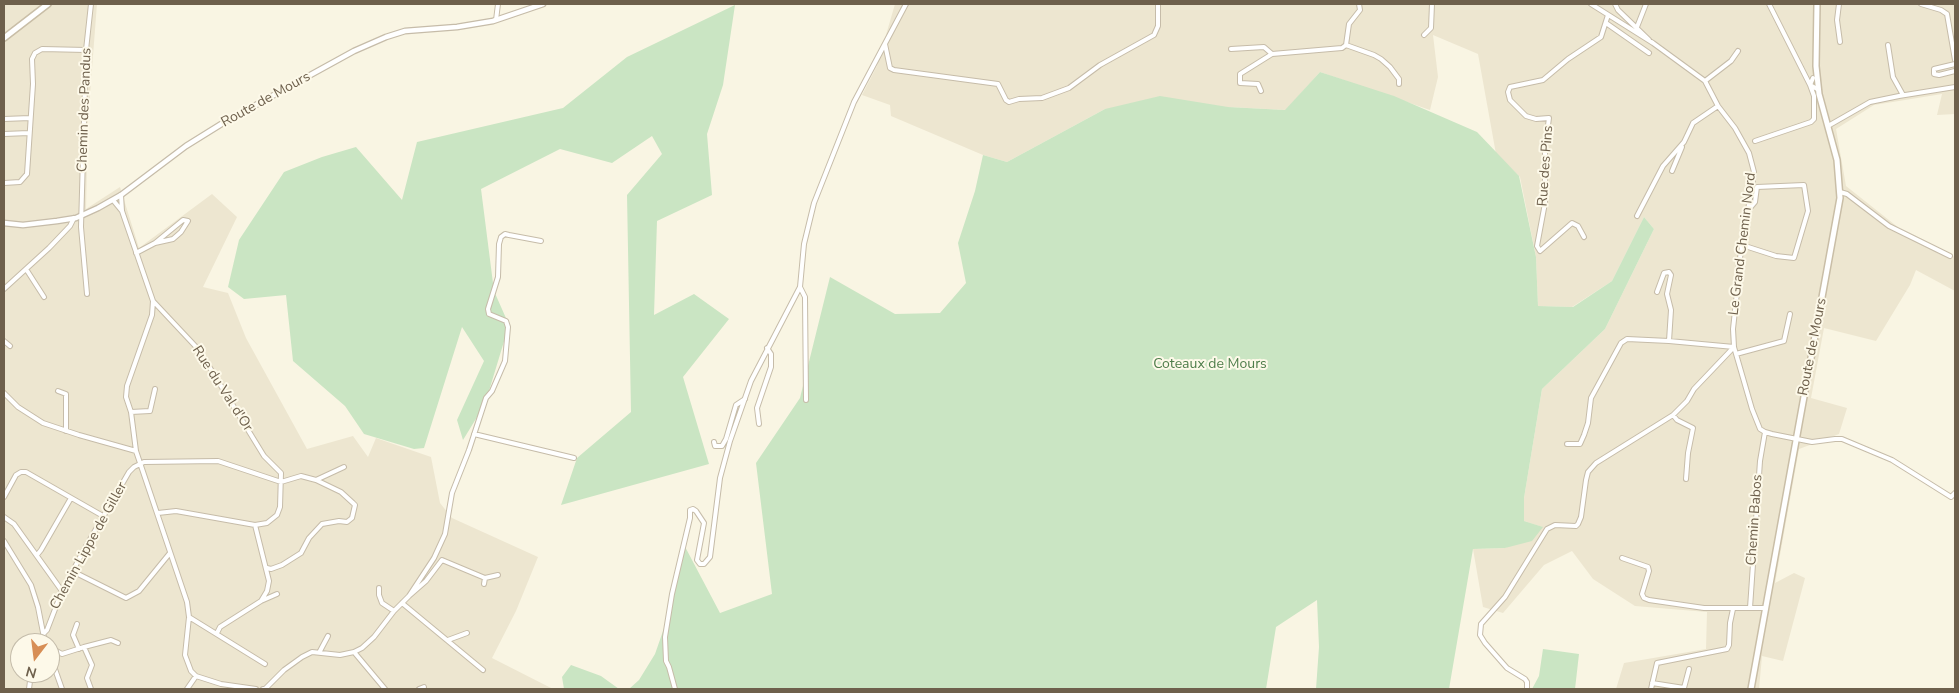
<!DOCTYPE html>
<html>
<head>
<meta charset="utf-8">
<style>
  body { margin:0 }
  #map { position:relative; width:1959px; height:693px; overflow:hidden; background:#f9f5e3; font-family:"Nunito Sans",sans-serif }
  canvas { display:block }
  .frame { position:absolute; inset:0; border:5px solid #6e604c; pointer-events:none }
  .north { position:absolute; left:10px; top:633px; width:50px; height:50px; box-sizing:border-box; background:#fdf9e9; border:1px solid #c4bcaa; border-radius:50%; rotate:195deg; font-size:14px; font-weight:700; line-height:20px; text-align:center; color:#6e604c }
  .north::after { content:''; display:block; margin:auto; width:18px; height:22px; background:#d78e55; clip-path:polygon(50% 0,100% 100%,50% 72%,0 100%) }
</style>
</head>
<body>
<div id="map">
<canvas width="1959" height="693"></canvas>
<div class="frame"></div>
<div class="north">N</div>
</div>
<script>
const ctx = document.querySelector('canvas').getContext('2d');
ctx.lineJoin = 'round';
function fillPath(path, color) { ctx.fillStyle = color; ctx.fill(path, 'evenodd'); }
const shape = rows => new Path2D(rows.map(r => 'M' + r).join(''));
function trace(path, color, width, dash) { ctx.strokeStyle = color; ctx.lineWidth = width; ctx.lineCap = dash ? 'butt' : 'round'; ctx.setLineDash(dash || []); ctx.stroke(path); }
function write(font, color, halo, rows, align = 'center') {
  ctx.font = font + ' "Nunito Sans",sans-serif'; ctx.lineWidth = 4; ctx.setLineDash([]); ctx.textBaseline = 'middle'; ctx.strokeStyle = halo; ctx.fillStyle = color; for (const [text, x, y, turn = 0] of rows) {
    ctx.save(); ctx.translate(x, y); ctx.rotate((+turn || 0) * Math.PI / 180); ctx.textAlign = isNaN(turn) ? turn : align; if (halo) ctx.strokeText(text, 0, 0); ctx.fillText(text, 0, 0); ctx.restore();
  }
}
const residential = shape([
  [4,4,97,4,88,120,86,209,120,187,139,248,212,194,237,217,203,287,228,293,246,338,307,449,353,436,368,457,376,438,431,457,440,503,452,518,538,557,516,611,492,658,553,689,4,689],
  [20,643,50,643,50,673,20,673],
  [895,4,1955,4,1955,114,1937,115,1942,94,1874,105,1836,129,1846,186,1909,236,1955,257,1955,291,1916,270,1910,285,1876,341,1824,328,1811,398,1847,408,1839,434,1799,449,1775,583,1794,573,1805,578,1783,661,1762,656,1759,689,1616,689,1624,663,1706,649,1707,612,1635,606,1593,579,1572,551,1544,565,1503,613,1483,607,1473,549,1505,548,1542,527,1524,521,1524,498,1542,389,1605,329,1654,229,1644,217,1612,281,1572,307,1538,306,1536,257,1520,177,1496,154,1478,54,1433,35,1438,77,1430,110,1320,72,1286,110,1228,107,1105,109,1007,162,983,155,891,116,890,105,862,95,877,66]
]);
const green = shape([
  [735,5,723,85,707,134,712,195,657,221,654,315,694,294,729,319,683,377,709,464,561,505,577,458,631,412,627,195,662,154,652,136,612,163,560,149,481,189,494,291,509,325,485,404,463,440,457,420,484,361,462,327,424,448,414,449,364,434,345,406,293,361,286,295,244,299,228,287,239,240,284,172,322,157,356,147,402,200,417,142,563,108,627,57],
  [1320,72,1394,96,1477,132,1519,176,1536,257,1538,306,1573,307,1612,281,1644,217,1654,229,1605,329,1542,389,1524,498,1524,521,1543,527,1532,541,1505,548,1473,549,1449,689,1316,689,1319,647,1317,600,1276,627,1266,689,629,689,639,680,655,654,670,611,682,541,720,613,772,594,756,463,800,398,830,277,895,314,940,313,966,283,958,243,975,191,983,155,1007,162,1105,109,1160,96,1228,107,1285,110],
  [1543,649,1579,654,1575,689,1532,689,1539,676],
  [571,665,601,676,619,689,564,689,562,677]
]);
const minor = shape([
  [1591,4,1653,43,1705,81,1718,106,1735,128,1749,153,1754,172,1753,180,1738,270,1738,283,1733,329,1734,347,1752,409,1760,429,1765,432,1772,434,1812,442,1835,439,1842,439,1892,460,1951,497,1955,493],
  [1615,4,1618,10,1649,40],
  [1769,4,1810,85,1819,90],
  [1839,4,1837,20,1840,42],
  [1921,4,1941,10,1947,14,1955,60],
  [496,20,498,4],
  [1606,23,1649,53],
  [1637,27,1646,4],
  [1424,35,1431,28,1432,4],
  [885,44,890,68,894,70,998,84,1006,100,1009,102,1019,99,1042,98,1069,88,1100,65,1154,35,1158,26,1158,4],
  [1346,45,1374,55,1381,59,1390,67,1399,79,1399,84],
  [1888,45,1893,77,1903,95],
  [1231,49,1264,47,1272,54],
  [1955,64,1934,69,1934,74,1939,75,1955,71],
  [1705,81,1731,61,1738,51],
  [1261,91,1258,84,1240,83,1240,74,1272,54,1342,48,1346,45,1349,24,1360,10,1359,4],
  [4,119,30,118],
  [1828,126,1870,102,1899,96,1955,87],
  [4,134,29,133],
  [1755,141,1811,122,1814,119,1814,96,1810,85,1813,78],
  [1672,171,1682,147],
  [4,183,20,182,27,174,33,84,32,59,35,53,42,49,86,50],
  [1840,192,1847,194,1889,226,1950,256],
  [113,200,122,211,121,195],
  [122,211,153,301,152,315,127,386,126,397,131,412,136,451],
  [1637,216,1663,166,1684,142,1693,123,1718,106],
  [1584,237,1578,226,1572,223,1540,251,1537,246,1545,203,1545,147,1549,118,1536,119,1526,116,1510,100,1508,92,1510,87,1543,80,1568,59,1601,37,1608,15],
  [1742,245,1776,256,1794,258,1808,211,1804,185,1757,187,1755,202,1750,208],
  [136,253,155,243,173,239,181,232,188,221,183,220,155,243],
  [26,269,44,297],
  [800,287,805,297,806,400],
  [4,289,49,248,70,226,74,218],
  [1657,292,1664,273,1669,272,1671,275,1667,294,1671,310,1669,341],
  [87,294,81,227,86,50,91,4],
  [153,301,199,350,264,456,281,473,280,507,277,515,267,523,255,525,176,511,158,513],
  [4,341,10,346],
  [1736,354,1784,341,1790,314],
  [58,391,66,394,66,431],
  [4,393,18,407,43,423,79,435,136,451,187,602,189,617,185,655,191,671,196,676],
  [131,412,150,411,155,389],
  [1673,415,1677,420,1693,428,1688,453,1686,479],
  [759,424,757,408,771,367,771,354,767,348],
  [474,434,574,458],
  [714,442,715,446,722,446,726,439,736,405,745,399],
  [1567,444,1580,444,1584,435,1588,423,1591,398,1621,343,1627,339,1669,341,1734,347],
  [4,497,16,475,21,472,26,472,103,516],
  [4,517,14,524,62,591],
  [4,541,31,585,38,607,45,643],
  [37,555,41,550,71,498],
  [1622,558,1648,567,1649,571,1642,594,1644,598,1649,600,1704,608,1766,608],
  [267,568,271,569,282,565,301,553,309,538,322,524,339,521,347,522,352,518,355,505,353,503,341,492,316,480],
  [74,572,126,598,139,591,170,553],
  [485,578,498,575],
  [379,588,379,595,382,603,394,611],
  [410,595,426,581,442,560,485,578,484,584],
  [261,601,277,594],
  [402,603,483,670],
  [1750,608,1760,461,1765,432],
  [189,617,265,664],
  [77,624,73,635,79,649],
  [217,633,220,627,261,601,267,591,269,581,255,525],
  [43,634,47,630,62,591,85,548,129,472,134,467,144,462,218,461,281,482,301,476,316,480,344,467],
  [448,640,467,633],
  [50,644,53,649,62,654,84,647,92,665,87,678,91,689],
  [84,647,111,640,118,643],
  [320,651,328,636],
  [354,652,385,689],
  [50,655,62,689],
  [196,676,221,684,256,689],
  [1652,683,1684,688,1689,669],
  [29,689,31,673],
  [187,689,196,676],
  [263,689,265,689,284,670,302,657,312,652,340,655,354,652,362,648,374,637,394,611,409,596,434,558,445,534,452,493,469,450,486,398,492,391,505,361,508,327,506,321,489,314,488,309,498,277,499,244,501,237,505,234,509,235,541,241],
  [419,689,424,687],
  [675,689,669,667,666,661,665,637,672,594,690,518,690,510,693,509,696,511,704,523,697,560,700,564,704,564,710,557,720,478,730,441,751,381,800,287,804,244,814,203,854,102,906,4],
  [1527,689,1527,682,1525,679,1507,668,1485,643,1480,635,1481,624,1505,597,1547,529,1555,525,1576,526,1578,524,1581,517,1586,480,1588,472,1596,463,1673,415,1687,401,1694,389,1734,347],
  [1651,689,1657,663,1727,649,1729,645,1730,623,1733,609]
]);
const tertiary = shape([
  [4,223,23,225,57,221,76,218,98,208,121,195,186,146,223,123,354,51,386,37,405,31,457,27,493,21,543,4]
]);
const secondary = shape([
  [4,38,48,4],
  [1751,689,1840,198,1837,160,1819,94,1816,66,1817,4]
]);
const streetNames = [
  ["Route de Mours",266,100,-29],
  ["Chemin des Pandus",85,110,-88],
  ["Rue des Pins",1546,166,-86],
  ["Le Grand Chemin Nord",1743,244,-83],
  ["Route de Mours",1813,347,-79],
  ["Rue du Val d'Or",222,389,57],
  ["Chemin Babos",1755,520,-86],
  ["Chemin Lippe de Giller",89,546,-61]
];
const parkNames = [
  ["Coteaux de Mours",1210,365]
];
fillPath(residential, '#ede6d0');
fillPath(green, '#cae5c3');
trace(minor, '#c6bca9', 6);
trace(tertiary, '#c6bca9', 7);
trace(secondary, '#c9bea7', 8);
trace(minor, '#fff', 4);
trace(tertiary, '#fff', 4.5);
trace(secondary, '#fff', 5);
write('14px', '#6e604c', '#fdf9e9', streetNames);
write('14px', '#4f7e4b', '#fdf9e9', parkNames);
</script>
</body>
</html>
